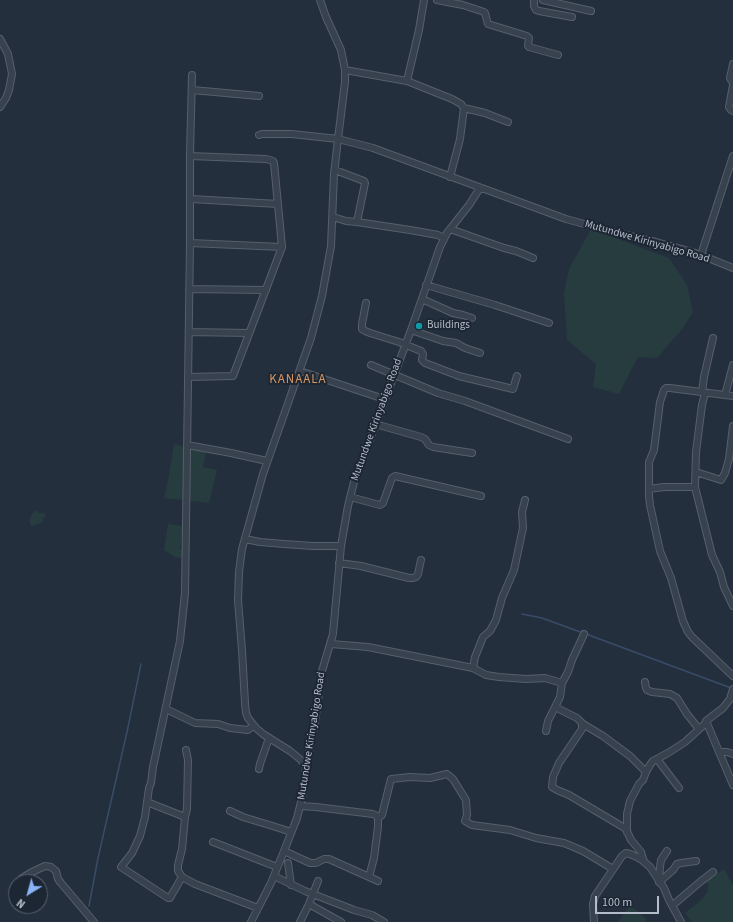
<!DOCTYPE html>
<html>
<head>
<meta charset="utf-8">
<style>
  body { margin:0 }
  #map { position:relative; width:733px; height:922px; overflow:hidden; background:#242f3e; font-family:"Source Sans 3",sans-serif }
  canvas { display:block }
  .north { position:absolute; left:8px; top:874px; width:40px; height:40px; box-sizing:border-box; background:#1d2633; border:1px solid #59626f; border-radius:50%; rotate:217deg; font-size:11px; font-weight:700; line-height:16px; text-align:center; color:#b4bcc9 }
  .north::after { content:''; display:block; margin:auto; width:14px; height:18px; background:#8ab4f8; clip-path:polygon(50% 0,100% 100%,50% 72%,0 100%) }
  .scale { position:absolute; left:595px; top:896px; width:64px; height:18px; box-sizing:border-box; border:2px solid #b4bcc9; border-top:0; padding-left:5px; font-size:12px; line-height:14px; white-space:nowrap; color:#b4bcc9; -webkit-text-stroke:3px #1d2633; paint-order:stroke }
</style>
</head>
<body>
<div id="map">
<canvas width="733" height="922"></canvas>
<div class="north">N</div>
<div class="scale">100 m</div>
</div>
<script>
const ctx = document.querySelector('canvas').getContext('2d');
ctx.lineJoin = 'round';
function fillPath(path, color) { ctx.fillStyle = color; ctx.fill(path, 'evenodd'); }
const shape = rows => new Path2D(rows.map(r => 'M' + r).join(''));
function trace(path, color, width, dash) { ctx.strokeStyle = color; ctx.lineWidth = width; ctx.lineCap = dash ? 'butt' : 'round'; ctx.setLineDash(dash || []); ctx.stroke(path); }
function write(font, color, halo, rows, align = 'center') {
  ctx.font = font + ' "Source Sans 3",sans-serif'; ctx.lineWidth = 4; ctx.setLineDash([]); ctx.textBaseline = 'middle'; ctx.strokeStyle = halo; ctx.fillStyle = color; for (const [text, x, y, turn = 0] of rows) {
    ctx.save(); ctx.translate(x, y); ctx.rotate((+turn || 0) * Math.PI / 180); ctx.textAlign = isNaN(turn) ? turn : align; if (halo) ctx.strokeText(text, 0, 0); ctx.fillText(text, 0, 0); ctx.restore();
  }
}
const green = shape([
  [591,229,669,258,687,285,693,312,683,328,657,358,638,357,619,394,593,387,596,364,567,340,564,293,569,269],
  [174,444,186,447,207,449,203,467,217,470,209,503,164,498,168,481],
  [36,510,39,513,44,513,46,516,45,518,42,517,43,520,43,522,32,526,31,526,29,520,33,513],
  [168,524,184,526,180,549,189,551,187,559,175,557,164,550],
  [724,869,733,885,733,922,692,922,685,913,702,899,708,891,708,884,706,881],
  [630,905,647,919,644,922,618,922]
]);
const stream = shape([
  [522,614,542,618,583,633],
  [586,634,731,688],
  [89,906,98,858,127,732,141,664]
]);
const minor = shape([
  [437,0,463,5,484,12,485,13,488,24,527,36,529,38,528,46,529,47,558,55],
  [534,0,534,6,536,10,539,11,572,17],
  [543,0,591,11],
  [0,39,8,54,12,74,9,90,6,98,0,107],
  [733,64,730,78,733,83],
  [345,70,407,81,452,99,461,104,464,108,460,139,450,177],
  [407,81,419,30,424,0],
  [733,85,729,107,731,110,733,111],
  [192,90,259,96],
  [464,108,485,113,508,122],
  [259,135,262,134,292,134,338,139,373,148,566,219,617,233,656,242,689,251,701,255,733,268],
  [190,156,266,159,273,161,274,163,282,247,190,243],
  [191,199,278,204],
  [333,217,346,221,357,222,365,183,364,181,335,170],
  [357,222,410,230,438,235,444,238],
  [450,229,504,248,516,251,533,258],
  [701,255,733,156],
  [426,285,495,305,549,323],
  [189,289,266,290],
  [422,299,453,313,463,315,472,318],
  [366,303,362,324,362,329,365,331,370,333,399,342,421,351,423,354,422,360,425,363,459,376,513,389,517,376],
  [411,330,443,341,456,343,465,348,480,353],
  [189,332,249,333],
  [371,365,438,393,465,401,568,439],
  [300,371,384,399],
  [188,377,233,376,282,247],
  [702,392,704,377,713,338],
  [705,393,702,405,696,452,695,487,712,555,720,572,724,587,733,606],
  [725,395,733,365],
  [375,424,421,437,425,439,429,445,433,447,472,453],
  [187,445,231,453,267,461],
  [696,472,721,480,725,473,729,459,733,426],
  [695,487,664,487,649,489,649,496,650,505,660,551,671,578,683,621,688,632,692,637,733,676],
  [649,489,649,462,654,450,660,402,664,390,666,388,670,388,733,396],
  [350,497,380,505,383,503,392,478,395,476,481,496],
  [245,539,260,542,284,544,313,546,341,546],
  [339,563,361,566,409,578,413,578,416,577,418,574,421,560],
  [331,644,368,647,473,668,475,657,483,637,490,631,496,620,502,598,514,570,523,528,522,512,525,500],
  [473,668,486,675,499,677,526,679,545,678,562,683],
  [645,682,646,688,647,690,652,692,670,694,677,698,687,714,699,729],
  [733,689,730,699,723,708,706,721,733,785],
  [555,707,577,718,583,724,603,736,630,756,646,772],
  [166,709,195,723,218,724,230,728,248,730,253,726],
  [582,723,582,729,559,763,553,777,552,787,557,790,569,795,623,827,626,829,631,840,641,852,644,862],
  [546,731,548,721,560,697,562,683,568,672,572,660,584,634],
  [719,752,727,752,733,754],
  [657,759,679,788],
  [306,767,301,760,290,751,263,734,256,728,248,718,246,713,245,703,242,650,238,600,239,572,242,549,263,474,311,338,322,296,331,246,334,174,338,139,345,82,345,70,341,50,326,17,320,0],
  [259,769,260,764,269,738],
  [147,802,185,817,182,849,178,865,178,871,182,877,195,884,258,908],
  [300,806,316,807,373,814,377,816,378,818,378,827,374,858,369,877],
  [230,811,243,817,279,828,291,832],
  [185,817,187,809,188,760,186,750],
  [378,818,382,815,391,779,410,777,430,778,447,774,453,779,466,800,467,815,465,821,472,825,510,830,536,838,564,843,583,851,613,869],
  [627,832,627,814,630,801,639,784,643,780,646,772,650,765,653,761,668,753,685,742,707,722],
  [213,842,277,867],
  [284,851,310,863,316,863,324,859,329,859,378,881],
  [288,863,291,885],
  [274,876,305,891,354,910,372,915,384,922],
  [182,877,171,896,170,898,168,898,121,867,132,853,140,836,145,817,149,788,151,783,153,767,180,641,185,593,190,243,190,155,192,75],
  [22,878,32,872,45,866,51,867,56,871,58,879,61,883,94,922],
  [659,882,673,870,677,864,681,863,696,861],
  [659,882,660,867,661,860,667,851],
  [309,904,341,922],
  [673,905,700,882,713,872],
  [251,922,271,883,284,851,297,818,303,794,306,767,315,722,322,671,333,634,341,546,348,506,354,482,411,330,440,247,447,233,469,205,480,188],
  [300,922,309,904,318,881],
  [594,922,593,904,595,896,622,856,626,853,630,854,637,857,642,860,650,867,664,888,669,900,681,922]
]);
const markers = [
  [419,326,4,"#0f9aa8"]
];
const streetNames = [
  ["Mutundwe Kirinyabigo Road",647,242,16],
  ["Mutundwe Kirinyabigo Road",377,420,-70],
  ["Mutundwe Kirinyabigo Road",312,736,-81]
];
const poiNames = [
  ["Buildings",427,326]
];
const quarterNames = [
  ["KANAALA",298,380]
];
fillPath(green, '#263c3f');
trace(stream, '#394c67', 1.5);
trace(minor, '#565f6c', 8);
trace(minor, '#38414e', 6);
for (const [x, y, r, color] of markers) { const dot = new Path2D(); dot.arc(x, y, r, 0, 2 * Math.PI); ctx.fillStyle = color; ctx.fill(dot); trace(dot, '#1d2633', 1.5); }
write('11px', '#b4bcc9', '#1d2633', streetNames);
write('11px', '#b4bcc9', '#1d2633', poiNames, 'left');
ctx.letterSpacing = '1px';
write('13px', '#d59563', '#1d2633', quarterNames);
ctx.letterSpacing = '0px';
</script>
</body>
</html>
